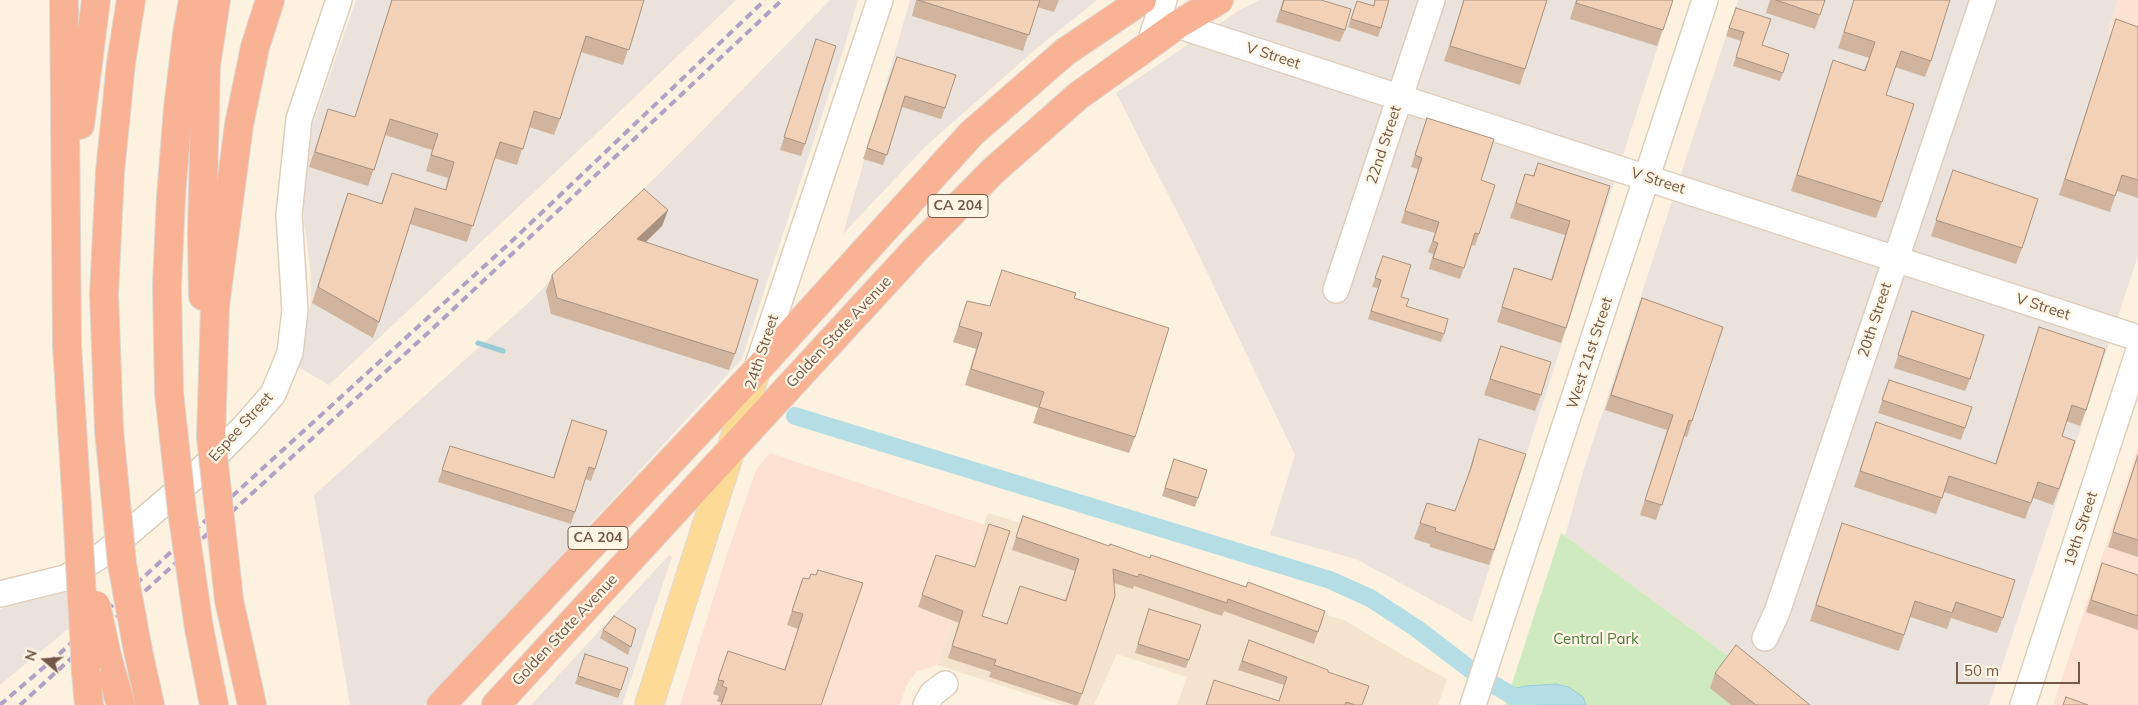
<!DOCTYPE html>
<html>
<head>
<meta charset="utf-8">
<style>
  body { margin:0 }
  #map { position:relative; width:2138px; height:705px; overflow:hidden; background:#fdf2e0; font-family:Mulish,sans-serif }
  canvas { display:block }
  .north { position:absolute; left:20px; top:635px; width:50px; height:50px; -webkit-text-stroke:4px #fff6e6; paint-order:stroke; rotate:288deg; font-size:14px; font-weight:700; line-height:20px; text-align:center; color:#735847 }
  .north::after { content:''; display:block; margin:auto; width:18px; height:22px; background:#735847; clip-path:polygon(50% 0,100% 100%,50% 72%,0 100%) }
  .scale { position:absolute; left:1956px; top:662px; width:124px; height:22px; box-sizing:border-box; border:2px solid #735847; border-top:0; padding-left:6px; font-size:15px; line-height:18px; white-space:nowrap; color:#735847; -webkit-text-stroke:4px #fff6e6; paint-order:stroke }
</style>
</head>
<body>
<div id="map">
<canvas width="2138" height="705"></canvas>
<div class="north">N</div>
<div class="scale">50 m</div>
</div>
<script>
const ctx = document.querySelector('canvas').getContext('2d');
ctx.lineJoin = 'round';
function fillPath(path, color) { ctx.fillStyle = color; ctx.fill(path, 'evenodd'); }
const shape = rows => new Path2D(rows.map(r => 'M' + r).join(''));
function trace(path, color, width, dash) { ctx.strokeStyle = color; ctx.lineWidth = width; ctx.lineCap = dash ? 'butt' : 'round'; ctx.setLineDash(dash || []); ctx.stroke(path); }
function write(font, color, halo, rows, align = 'center') {
  ctx.font = font + ' Mulish,sans-serif'; ctx.lineWidth = 4.5; ctx.setLineDash([]); ctx.textBaseline = 'middle'; ctx.strokeStyle = halo; ctx.fillStyle = color; for (const [text, x, y, turn = 0] of rows) {
    ctx.save(); ctx.translate(x, y); ctx.rotate((+turn || 0) * Math.PI / 180); ctx.textAlign = isNaN(turn) ? turn : align; if (halo) ctx.strokeText(text, 0, 0); ctx.fillText(text, 0, 0); ctx.restore();
  }
}
const residential = shape([
  [988,513,1344,620,1406,657,1447,679,1438,705,1177,705,1187,677,1117,654,1094,705,1062,705,937,665]
]);
const commercial = shape([
  [2118,0,2138,0,2138,45,2107,34],
  [2138,447,2138,705,2053,705],
  [770,453,985,525,937,665,916,672,906,686,900,705,680,705,728,551,756,470]
]);
const industrial = shape([
  [356,0,736,0,612,119,329,385,293,364,306,331,311,301,311,273,304,223,302,195,309,134],
  [830,0,858,0,845,45,742,359,424,705,350,705,314,495,526,305,690,143],
  [910,0,1097,0,1036,49,926,146,843,234],
  [1260,0,1673,0,1472,622,1356,559,1270,535,1295,455,1191,239,1116,93,1241,9],
  [1738,0,2118,0,2107,34,2138,45,2138,256,1989,705,1790,705,1731,658,1565,536,1582,475],
  [669,555,672,557,622,705,531,705],
  [69,591,79,620,0,685,0,610,7,606]
]);
const green = shape([
  [1561,533,1731,658,1790,705,1505,705]
]);
const water = shape([
  [1556,684,1569,687,1583,697,1586,705,1513,705,1509,696,1512,689,1525,686,1556,684]
]);
const stream = shape([
  [478,343,503,351]
]);
const canal = shape([
  [795,416,1330,580,1370,598,1416,628,1479,676,1528,705]
]);
const minor = shape([
  [1177,25,2138,338],
  [1149,46,1164,0],
  [1336,290,1432,0],
  [756,371,880,0],
  [0,594,65,578,105,553,194,477,245,426,273,394,290,353,295,310,289,215,299,119,339,0],
  [1765,638,1777,612,1983,0],
  [926,705,932,694,945,684],
  [1473,705,1705,0],
  [2023,705,2138,353]
]);
const major = shape([
  [649,705,756,371]
]);
const highway = shape([
  [64,0,67,345,77,508],
  [80,125,96,0],
  [203,296,202,232,206,65,216,0],
  [169,393,167,285,171,197,178,108,187,34,193,0],
  [109,430,104,294,110,172,121,63,131,0],
  [211,437,215,306,239,125,255,47,270,0],
  [229,600,252,705],
  [199,628,214,705],
  [138,651,150,705],
  [107,656,121,705],
  [86,672,89,705],
  [441,705,756,371,972,133,1065,52,1142,0],
  [496,705,916,249,993,171,1078,96,1177,25,1219,0]
]);
const rail = shape([
  [0,705,57,656,513,240,765,0],
  [20,705,429,332,782,0]
]);
const highwayBridge = shape([
  [169,393,182,511,199,628],
  [109,430,122,564,138,651],
  [211,437,229,600],
  [77,508,86,672],
  [96,605,107,656]
]);
const wall = shape([
  [392,0,644,0,623,65,581,52,560,119,554,135,529,127,517,165,494,158,467,242,410,224,379,322,373,338,312,303,342,209,348,193,381,204,392,173,445,190,448,178,426,171,432,150,385,135,368,186,309,167,328,109,355,117],
  [916,0,1059,0,1054,12,1037,7,1023,51,912,16],
  [1283,0,1321,0,1345,30,1340,42,1276,22],
  [1375,0,1381,28,1378,37,1348,27,1357,1,1373,6],
  [1464,0,1547,0,1520,85,1444,61],
  [1576,0,1673,0,1657,46,1570,19],
  [1770,0,1825,0,1815,29,1766,13],
  [1854,0,1931,61,1925,77,1895,67,1886,95,1882,202,1876,218,1791,191,1833,60,1864,70,1869,58,1838,48],
  [1736,8,1783,73,1780,81,1733,66,1741,41,1726,36],
  [2116,19,2138,27,2138,198,2117,191,2110,212,2059,195],
  [816,39,805,144,801,156,780,150],
  [893,68,945,108,941,119,902,107,883,165,863,159],
  [1427,118,1481,180,1479,234,1475,246,1472,245,1460,279,1429,269,1433,254,1428,252,1435,233,1401,223,1418,169,1411,167],
  [1538,163,1610,186,1566,328,1561,343,1497,322,1514,268,1551,280,1565,235,1510,218,1525,174,1533,176],
  [1953,170,2022,248,2016,264,1931,236],
  [668,210,662,226,646,242,735,354,729,370,551,314,546,291,552,275],
  [1383,256,1401,297,1406,306,1444,334,1441,342,1368,319,1378,288,1372,287],
  [1002,270,1074,298,1135,437,1129,453,1033,423,1038,408,965,385,976,349,953,342,967,301,990,306],
  [1642,298,1692,421,1687,437,1684,436,1656,520,1640,515,1667,430,1605,410],
  [1912,311,1970,379,1965,391,1894,368],
  [2039,327,2086,410,2080,426,2066,421,2062,436,2059,489,2053,505,2033,498,2025,519,1944,492,1936,514,1854,487,1876,422,1995,464],
  [1501,346,1541,395,1535,411,1484,395],
  [1889,380,1965,428,1961,440,1878,413],
  [572,420,595,469,591,481,585,479,571,524,438,482,450,446,553,478],
  [1479,439,1494,550,1489,565,1430,547,1430,544,1414,539,1427,503,1455,511,1466,481,1474,455],
  [2138,454,2138,557,2108,547],
  [1174,459,1198,498,1195,507,1162,496],
  [1023,516,1109,546,1325,611,1314,644,1224,611,1222,616,1134,586,1133,589,1114,583,1082,694,1078,705,1074,705,989,677,991,672,948,658,959,623,918,607,936,555,982,616,1007,624,1020,586,1065,600,1075,571,1012,550],
  [1842,523,2003,618,1997,633,1951,618,1947,629,1910,617,1899,651,1810,621],
  [2102,563,2138,575,2138,630,2086,612],
  [803,578,821,705,722,703,717,701,719,696,713,694,728,651,784,670,798,629,787,625],
  [1149,609,1201,625,1186,668,1135,653],
  [636,629,628,655,600,638,603,630],
  [1249,640,1328,672,1362,705,1206,705,1279,701,1284,685,1238,670],
  [585,654,621,690,618,698,575,684],
  [1715,673,1810,705,1731,705,1710,688]
]);
const shadedWall = shape([
  [668,210,662,226,632,255,637,239]
]);
const building = shape([
  [392,0,644,0,629,50,586,36,560,119,534,111,523,149,500,142,473,226,415,208,379,322,318,287,348,193,382,204,392,173,446,190,454,162,431,155,438,134,390,119,374,170,315,152,328,109,355,117,392,0],
  [918,0,1040,0,1029,35,918,0],
  [1284,0,1321,0,1351,9,1345,30,1281,10,1284,0],
  [1375,0,1389,0,1381,28,1351,19,1357,1,1374,6,1375,0],
  [1464,0,1547,0,1525,69,1450,46,1464,0],
  [1577,0,1673,0,1663,30,1576,3,1577,0],
  [1776,0,1825,0,1820,15,1776,0],
  [1854,0,1950,0,1931,61,1901,51,1886,95,1914,104,1882,202,1797,175,1833,60,1865,71,1875,42,1844,32,1854,0],
  [1736,8,1771,19,1762,45,1789,54,1783,73,1736,57,1744,32,1729,28,1736,8],
  [2116,19,2138,27,2138,180,2122,175,2115,196,2065,179,2116,19],
  [816,39,836,46,805,144,784,137,816,39],
  [897,57,956,75,945,108,905,96,887,155,867,148,897,57],
  [1427,118,1494,139,1481,180,1495,185,1479,234,1475,233,1464,268,1433,258,1438,243,1433,241,1439,222,1405,211,1422,158,1415,155,1427,118],
  [1538,163,1610,186,1566,328,1502,307,1514,268,1552,280,1570,221,1516,203,1525,174,1534,176,1538,163],
  [1953,170,2038,199,2022,248,1936,220,1953,170],
  [644,189,668,210,637,239,758,280,735,354,557,298,552,275,644,189],
  [1383,256,1411,265,1401,297,1409,299,1406,306,1448,319,1444,334,1371,311,1381,280,1375,278,1383,256],
  [1002,270,1076,293,1074,298,1169,328,1135,437,1039,407,1044,392,971,369,982,333,959,326,967,301,990,306,1002,270],
  [1642,298,1723,327,1692,421,1689,420,1662,505,1645,500,1673,415,1611,395,1642,298],
  [1912,311,1984,335,1970,379,1898,355,1912,311],
  [2039,327,2105,349,2086,410,2072,405,2062,436,2075,441,2059,489,2038,482,2031,503,1949,476,1942,498,1860,471,1876,422,1996,464,2039,327],
  [1501,346,1551,362,1541,395,1490,379,1501,346],
  [1889,380,1972,407,1965,428,1882,400,1889,380],
  [572,420,607,431,595,469,589,467,575,512,442,470,450,446,554,478,572,420],
  [1479,439,1526,454,1494,550,1435,531,1436,528,1420,523,1427,503,1455,511,1471,468,1479,439],
  [2138,455,2138,540,2113,532,2138,455],
  [1174,459,1207,470,1198,498,1165,488,1174,459],
  [1023,516,1109,546,1110,544,1150,558,1151,555,1246,587,1248,582,1325,611,1318,632,1228,599,1227,603,1139,574,1138,577,1113,569,1115,596,1082,694,994,665,996,660,952,646,963,611,922,595,936,555,975,567,989,524,1010,531,982,616,1007,624,1020,586,1066,601,1079,559,1016,537,1023,516],
  [1842,523,2015,580,2003,618,1956,602,1952,613,1915,601,1904,635,1816,605,1842,523],
  [2102,563,2138,575,2138,616,2091,600,2102,563],
  [818,570,863,583,821,705,721,705,727,688,722,686,724,681,718,680,728,651,785,670,803,614,792,611,803,578,809,579,811,574,816,575,818,570],
  [1149,609,1201,625,1189,660,1138,644,1149,609],
  [614,616,636,629,631,647,603,630,614,616],
  [1249,640,1328,670,1328,672,1369,686,1362,705,1355,705,1346,702,1345,705,1206,705,1214,680,1279,701,1287,677,1242,661,1249,640],
  [1736,645,1810,705,1756,705,1715,673,1736,645],
  [585,654,628,668,621,690,578,676,585,654],
  [2066,697,2088,705,2063,705,2066,697]
]);
const shields = [
  [958,206,60],
  [598,538,60]
];
const shieldNames = [
  ["CA 204",958,206],
  ["CA 204",598,538]
];
const streetNames = [
  ["V Street",1273,56,18],
  ["22nd Street",1384,145,-72],
  ["V Street",1658,181,18],
  ["V Street",2043,307,18],
  ["20th Street",1875,320,-72],
  ["Golden State Avenue",839,332,-47],
  ["24th Street",762,352,-72],
  ["West 21st Street",1590,353,-72],
  ["Espee Street",241,427,-48],
  ["19th Street",2081,529,-72],
  ["Golden State Avenue",565,630,-47]
];
const parkNames = [
  ["Central Park",1596,639]
];
fillPath(residential, '#f4e4ce');
fillPath(commercial, '#fde1d3');
fillPath(industrial, '#ebe3db');
fillPath(green, '#ceeabe');
fillPath(water, '#b4dde6');
trace(water, '#9accd8', 1);
trace(stream, '#9accd8', 5);
trace(canal, '#b4dde6', 18);
trace(minor, '#e0cebc', 28);
trace(major, '#ddd7d3', 30);
trace(highway, '#ddd7d3', 30);
trace(minor, '#fff', 25);
trace(major, '#fdda96', 28);
trace(highway, '#f9b294', 28);
trace(rail, '#b59fc5', 4, [8, 5]);
trace(highwayBridge, '#ddd7d3', 30, []);
trace(highwayBridge, '#f9b294', 28);
fillPath(wall, '#d0b49d');
fillPath(shadedWall, '#a99280');
fillPath(building, '#f2d1b7');
trace(building, '#a99280', 1);
for (const [x, y, w] of shields) { const box = new Path2D(); box.roundRect(x - w / 2, y - 11.5, w, 23, 4); ctx.fillStyle = '#fff6e6'; ctx.fill(box); trace(box, '#735847', 1); }
write('bold 14px', '#735847', null, shieldNames);
write('15px', '#735847', '#fff6e6', streetNames);
write('15px', '#4e793f', '#fff6e6', parkNames);
</script>
</body>
</html>
